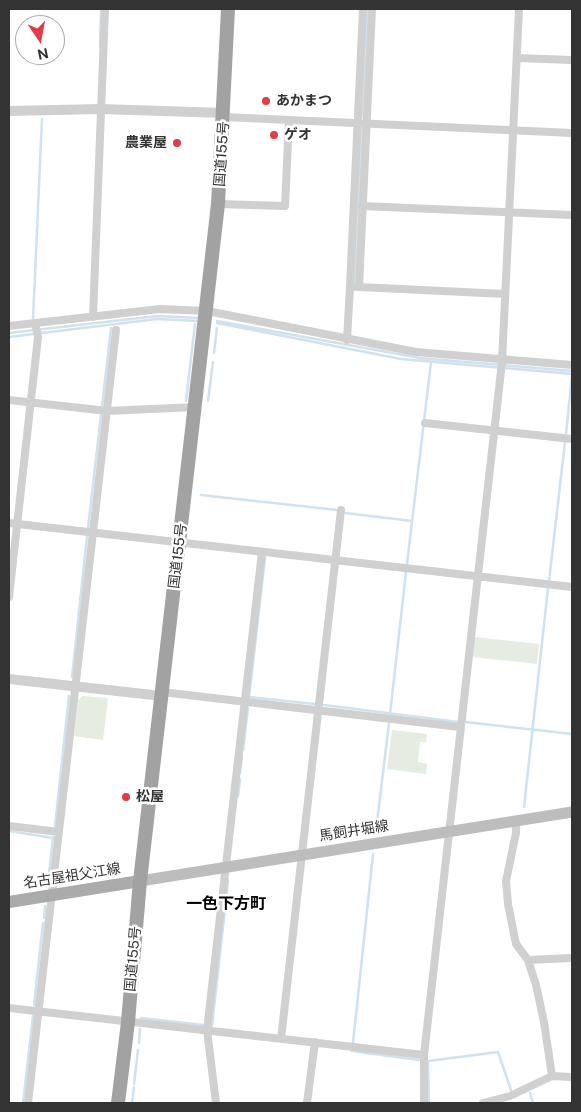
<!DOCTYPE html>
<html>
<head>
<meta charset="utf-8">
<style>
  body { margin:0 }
  #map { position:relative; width:581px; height:1112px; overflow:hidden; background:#fff; font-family:"Public Sans",sans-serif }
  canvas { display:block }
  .frame { position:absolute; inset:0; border:10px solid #333; pointer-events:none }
  .north { position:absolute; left:15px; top:15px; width:50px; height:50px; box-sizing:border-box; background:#fff; border:1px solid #adadad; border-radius:50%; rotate:168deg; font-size:14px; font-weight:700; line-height:20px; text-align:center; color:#333 }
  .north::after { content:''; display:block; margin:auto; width:18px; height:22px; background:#e63946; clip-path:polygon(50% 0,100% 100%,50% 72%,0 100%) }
</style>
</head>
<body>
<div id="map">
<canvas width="581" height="1112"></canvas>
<div class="frame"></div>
<div class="north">N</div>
</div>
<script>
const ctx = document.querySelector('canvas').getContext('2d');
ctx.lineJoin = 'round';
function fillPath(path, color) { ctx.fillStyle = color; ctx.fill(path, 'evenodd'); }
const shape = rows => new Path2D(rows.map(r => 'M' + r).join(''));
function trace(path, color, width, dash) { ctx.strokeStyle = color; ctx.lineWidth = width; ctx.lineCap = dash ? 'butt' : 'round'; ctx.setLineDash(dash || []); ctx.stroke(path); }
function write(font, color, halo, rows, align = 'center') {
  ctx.font = font + ' "Public Sans","Noto Sans JP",sans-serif'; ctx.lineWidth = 5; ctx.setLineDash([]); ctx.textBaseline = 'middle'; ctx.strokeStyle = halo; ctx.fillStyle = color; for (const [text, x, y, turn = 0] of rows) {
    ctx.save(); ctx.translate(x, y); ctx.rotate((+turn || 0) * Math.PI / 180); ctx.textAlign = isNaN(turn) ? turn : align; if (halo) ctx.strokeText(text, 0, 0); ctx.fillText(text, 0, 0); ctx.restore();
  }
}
const green = shape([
  [474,637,539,644,537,664,472,657],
  [83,696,108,698,103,740,74,736,78,700],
  [392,730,427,734,426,742,420,742,418,762,427,764,426,774,387,769]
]);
const stream = shape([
  [100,47,101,9],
  [363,117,367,9],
  [355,282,362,129],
  [33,319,42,119],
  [217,321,420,358,572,371],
  [217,323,401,359,572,374],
  [9,333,157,316,199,318],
  [9,337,157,319,198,321],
  [214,353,217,328],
  [186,401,195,324],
  [208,401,213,362],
  [102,407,111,328],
  [566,434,572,376],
  [201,495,337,510],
  [345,513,412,521],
  [88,528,101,415],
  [265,558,249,697,314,704],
  [407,564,431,362],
  [549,581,565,442],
  [72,677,87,537],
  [324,705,458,722],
  [390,714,406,572],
  [465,722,572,734],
  [243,750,248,708],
  [240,773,242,756],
  [238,796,240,779],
  [524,807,548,588],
  [55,826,69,696],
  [9,831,53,838],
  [376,831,389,723],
  [48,883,53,837],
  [44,918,45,906],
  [34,1005,43,923],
  [141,1018,203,1025],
  [212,1026,228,881],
  [139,1043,140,1029],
  [353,1043,373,854],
  [352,1051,419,1060],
  [134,1084,138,1050],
  [530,1093,533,1103],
  [23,1103,33,1016],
  [132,1103,134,1087],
  [429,1103,428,1061,498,1052,511,1090]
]);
const minor = shape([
  [372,9,359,287,505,294],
  [517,58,572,60],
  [224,117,572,133],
  [218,204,285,206,289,120],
  [362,206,572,215],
  [359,287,350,286,363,9],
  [93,317,105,9],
  [9,326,160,309,207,311,416,352,572,365],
  [347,340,350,286],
  [9,400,107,411,196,407],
  [425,423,572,439],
  [9,523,572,587],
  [9,597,38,337,35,323],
  [162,692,460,727],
  [516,820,516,833,506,881,508,904,516,944,528,960,536,985,544,1022,552,1076],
  [9,826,59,832],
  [528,960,572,958],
  [9,1008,424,1055],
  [281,1039,341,510],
  [28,1103,116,330],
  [216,1103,207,1030,262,552],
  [307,1103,315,1042],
  [424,1103,424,1055,502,362,519,9],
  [483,1103,510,1096,552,1076,572,1077]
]);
const tertiary = shape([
  [9,111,101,109,224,113],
  [9,679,162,696]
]);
const secondary = shape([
  [140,881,572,812]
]);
const primary = shape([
  [9,902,140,881]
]);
const trunk = shape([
  [118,1103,128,1022,140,881,218,204,228,9]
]);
const markers = [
  [266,101,5,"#e63946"],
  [274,135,5,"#e63946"],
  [177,143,5,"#e63946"],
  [126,797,5,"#e63946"]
];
const poiNames = [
  ["あかまつ",276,101],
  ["ゲオ",284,135],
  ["農業屋",167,143,"right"],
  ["松屋",136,797]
];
const streetNames = [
  ["国道155号",222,154,-86],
  ["国道155号",178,556,-83],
  ["馬飼井堀線",354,831,-9],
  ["名古屋祖父江線",72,876,-9],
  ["国道155号",133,959,-85]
];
const quarterNames = [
  ["一色下方町",226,904]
];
fillPath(green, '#e6ecdf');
trace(stream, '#cfe2ee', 2.5);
trace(minor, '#d0d0d0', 8);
trace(tertiary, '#d0d0d0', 10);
trace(secondary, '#bdbdbd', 11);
trace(primary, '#ababab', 12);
trace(trunk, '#a2a2a2', 14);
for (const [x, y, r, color] of markers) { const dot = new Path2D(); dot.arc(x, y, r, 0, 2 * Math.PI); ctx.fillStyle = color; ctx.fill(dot); trace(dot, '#fff', 2); }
write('bold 14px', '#333', '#fff', poiNames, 'left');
write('14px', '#333', '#fff', streetNames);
write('bold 16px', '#000', '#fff', quarterNames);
</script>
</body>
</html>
